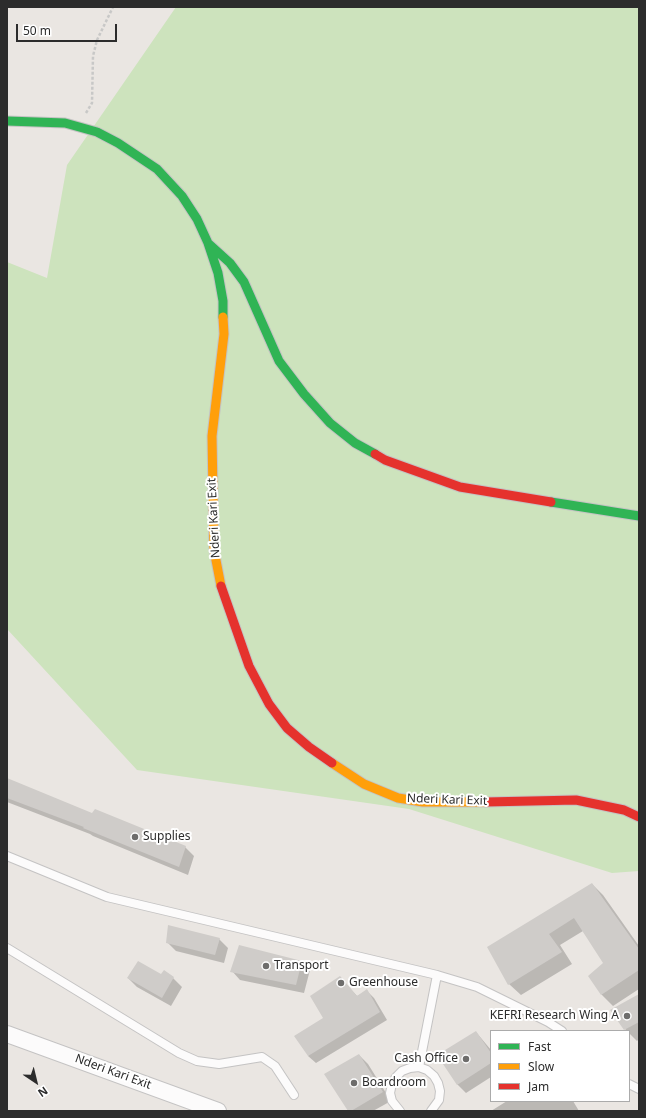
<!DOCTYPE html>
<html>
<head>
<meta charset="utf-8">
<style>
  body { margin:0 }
  #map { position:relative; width:646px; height:1118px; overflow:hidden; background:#eae6e2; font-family:"Noto Sans",sans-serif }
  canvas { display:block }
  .frame { position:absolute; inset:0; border:8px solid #2c2c2c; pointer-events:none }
  .legend { position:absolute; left:490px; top:1030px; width:140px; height:72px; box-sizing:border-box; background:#fff; border:1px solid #ababab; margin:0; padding:5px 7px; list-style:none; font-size:12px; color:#2c2c2c }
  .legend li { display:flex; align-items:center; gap:8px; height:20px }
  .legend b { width:20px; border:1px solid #ababab }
  .north { position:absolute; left:16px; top:1062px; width:40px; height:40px; -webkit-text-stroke:3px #fff; paint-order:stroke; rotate:145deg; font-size:11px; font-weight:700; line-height:16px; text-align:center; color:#2c2c2c }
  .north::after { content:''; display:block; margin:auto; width:14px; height:18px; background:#2c2c2c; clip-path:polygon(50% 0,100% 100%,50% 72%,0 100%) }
  .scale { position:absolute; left:16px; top:24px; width:101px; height:18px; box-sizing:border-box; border:2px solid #2c2c2c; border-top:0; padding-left:5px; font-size:12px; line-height:14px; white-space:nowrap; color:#2c2c2c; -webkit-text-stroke:3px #fff; paint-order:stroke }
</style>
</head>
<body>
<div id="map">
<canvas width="646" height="1118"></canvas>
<div class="frame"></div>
<ul class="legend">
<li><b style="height:5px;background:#30b455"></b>Fast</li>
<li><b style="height:5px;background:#ff9f0a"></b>Slow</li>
<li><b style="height:5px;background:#e5322d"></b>Jam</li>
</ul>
<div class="north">N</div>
<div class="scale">50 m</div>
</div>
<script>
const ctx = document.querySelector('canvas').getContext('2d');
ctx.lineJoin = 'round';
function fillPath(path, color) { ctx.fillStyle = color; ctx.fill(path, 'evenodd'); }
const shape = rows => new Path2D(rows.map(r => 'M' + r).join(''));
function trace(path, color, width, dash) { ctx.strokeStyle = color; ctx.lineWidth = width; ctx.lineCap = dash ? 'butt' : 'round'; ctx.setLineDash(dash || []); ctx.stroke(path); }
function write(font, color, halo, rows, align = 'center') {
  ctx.font = font + ' "Noto Sans",sans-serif'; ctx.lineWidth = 4; ctx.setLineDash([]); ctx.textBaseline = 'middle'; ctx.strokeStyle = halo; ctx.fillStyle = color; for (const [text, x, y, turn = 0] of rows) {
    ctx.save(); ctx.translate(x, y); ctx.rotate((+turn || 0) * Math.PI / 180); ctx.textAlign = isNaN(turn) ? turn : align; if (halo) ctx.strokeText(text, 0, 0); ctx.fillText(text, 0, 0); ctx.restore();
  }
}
const green = shape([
  [176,7,639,7,639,871,612,873,409,809,137,770,7,629,7,262,47,278,67,165]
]);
const shadow = shape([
  [7,779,92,815,185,847,194,856,188,875,93,836,90,834,7,802],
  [592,884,603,895,639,946,639,989,613,1006,602,995,589,976,605,964,583,931,560,945,572,964,521,995,509,984,489,947],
  [219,939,228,948,224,963,176,951,167,942],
  [302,961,310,970,304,993,240,980,232,971],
  [162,975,173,978,182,987,171,1006,137,987,128,978],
  [340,977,357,996,367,991,374,998,387,1020,316,1063,308,1056],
  [639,995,639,1039,637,1041,625,1029],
  [476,1032,491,1050,491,1077,466,1093,457,1084],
  [359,1055,368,1064,391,1101,373,1111,349,1111],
  [507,1101,573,1101,579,1111,491,1111]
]);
const building = shape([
  [7,778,92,813,95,809,186,846,179,867,83,828,84,827,7,798],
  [592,883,639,949,639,970,601,995,588,976,603,963,574,918,549,934,562,952,508,985,487,947],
  [168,925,220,938,215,955,166,943],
  [239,945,302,961,296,985,230,972],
  [138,961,161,974,164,970,174,977,162,998,127,978],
  [340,976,357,996,367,989,380,1012,308,1056,294,1036,323,1018,310,996],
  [639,994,639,1022,624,1030,610,1010],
  [476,1031,491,1053,491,1063,457,1085,437,1055],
  [359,1054,383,1092,351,1111,348,1111,324,1074]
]);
const path = shape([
  [86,113,92,103,93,56,97,40,113,7]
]);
const lane = shape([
  [7,856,107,897,437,975,477,987,548,1022,562,1031],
  [7,948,179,1053,197,1061,219,1064,262,1057,275,1066,294,1095],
  [419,1067,437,975],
  [629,1084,639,1089],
  [400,1111,392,1101,390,1093,392,1084,396,1077,402,1071,410,1068,419,1067,427,1070,434,1076,438,1083,440,1091,439,1100,431,1111]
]);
const street = shape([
  [7,1034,218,1111]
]);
const fast = shape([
  [7,121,65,123,97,132,118,143,157,169,182,196,197,219,208,243,218,273,223,301,223,317],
  [209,244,230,263,244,282,279,361,304,394,330,423,355,443,375,454],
  [551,502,639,516]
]);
const slow = shape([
  [221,586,214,550,212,436,224,334,223,317],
  [332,763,364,784,398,798,423,802,486,802]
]);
const jam = shape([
  [375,454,385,460,460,487,551,502],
  [221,586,249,666,269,704,287,728,309,747,332,763],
  [486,802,576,800,624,810,639,817]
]);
const markers = [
  [135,837,4,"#6e6d6c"],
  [266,966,4,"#6e6d6c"],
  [341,983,4,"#6e6d6c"],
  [627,1016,4,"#6e6d6c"],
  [466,1059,4,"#6e6d6c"],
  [354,1083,4,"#6e6d6c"]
];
const streetNames = [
  ["Nderi Kari Exit",214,518,-93],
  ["Nderi Kari Exit",447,800,2],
  ["Nderi Kari Exit",113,1072,20]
];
const poiNames = [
  ["Supplies",143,837],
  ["Transport",274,966],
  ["Greenhouse",349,983],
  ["KEFRI Research Wing A",619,1016,"right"],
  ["Cash Office",458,1059,"right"],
  ["Boardroom",362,1083]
];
fillPath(green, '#cde3bd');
fillPath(shadow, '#0003');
fillPath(building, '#cfccc9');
trace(lane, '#c4c3c3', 10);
trace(street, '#c4c3c3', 18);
trace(fast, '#c4c3c3', 11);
trace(slow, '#c4c3c3', 11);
trace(jam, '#c4c3c3', 11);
trace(path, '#c8c8c7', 2.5, [3, 2]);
trace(lane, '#fcfbfb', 8);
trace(street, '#fcfbfb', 16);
trace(fast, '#30b455', 9);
trace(slow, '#ff9f0a', 9);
trace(jam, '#e5322d', 9);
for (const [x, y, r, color] of markers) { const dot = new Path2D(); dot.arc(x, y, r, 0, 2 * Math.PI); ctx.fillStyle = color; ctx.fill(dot); trace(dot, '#fff', 1.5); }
write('12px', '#2c2c2c', '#fff', streetNames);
write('12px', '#2c2c2c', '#fff', poiNames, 'left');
</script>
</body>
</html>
